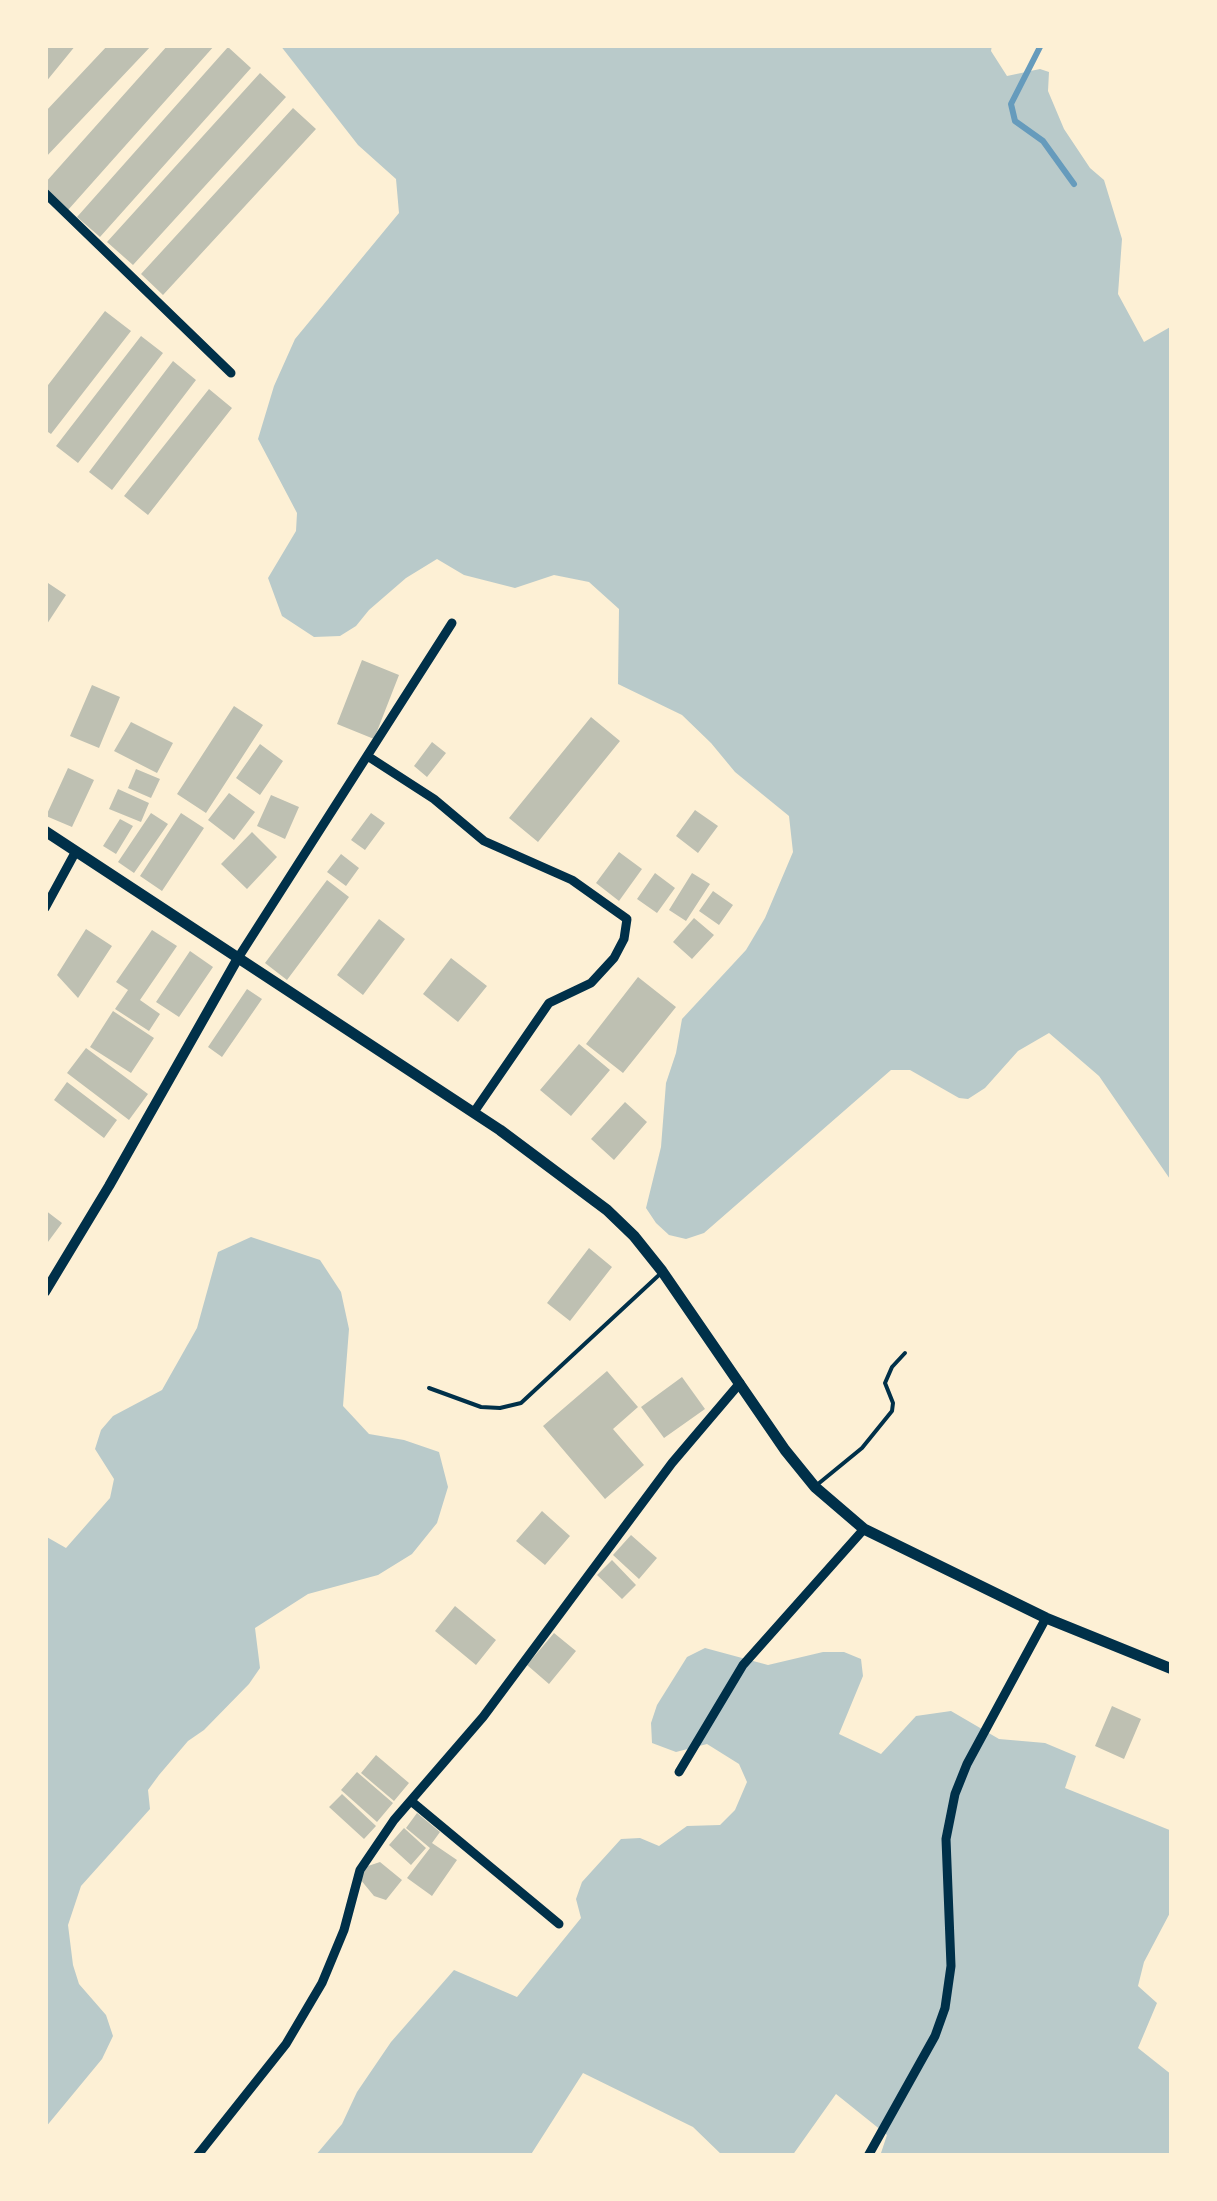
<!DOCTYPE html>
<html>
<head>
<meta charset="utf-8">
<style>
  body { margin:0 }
  #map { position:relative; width:1217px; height:2201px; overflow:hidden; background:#fdf0d5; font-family:"Alegreya Sans",sans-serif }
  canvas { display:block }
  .frame { position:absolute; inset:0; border:48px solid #fdf0d5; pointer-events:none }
</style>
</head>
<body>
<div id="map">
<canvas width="1217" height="2201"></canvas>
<div class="frame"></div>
</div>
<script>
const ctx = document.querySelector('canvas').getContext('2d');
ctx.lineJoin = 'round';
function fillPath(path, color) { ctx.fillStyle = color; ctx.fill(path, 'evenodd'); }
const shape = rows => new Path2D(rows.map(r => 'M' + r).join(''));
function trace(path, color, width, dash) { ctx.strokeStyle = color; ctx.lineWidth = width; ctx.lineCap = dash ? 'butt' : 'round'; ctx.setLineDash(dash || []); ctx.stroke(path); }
const green = shape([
  [280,45,992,45,991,51,1007,76,1040,69,1049,72,1048,91,1064,129,1090,168,1104,180,1122,239,1118,294,1144,342,1172,326,1172,1182,1099,1076,1049,1033,1018,1051,985,1088,968,1099,959,1098,910,1070,891,1070,704,1233,686,1239,669,1235,656,1223,646,1208,661,1147,666,1083,676,1053,682,1019,746,950,765,918,793,852,789,816,735,772,711,743,682,715,618,684,619,609,589,582,554,575,515,588,464,575,437,559,406,578,369,610,356,626,340,636,314,637,282,616,268,578,296,531,297,513,258,439,274,386,295,339,399,213,396,179,358,145],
  [251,1237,320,1260,341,1292,349,1329,343,1406,369,1434,404,1440,439,1452,448,1487,437,1523,412,1554,378,1575,308,1594,255,1628,260,1668,249,1684,204,1730,188,1741,159,1775,148,1790,150,1809,81,1886,68,1925,73,1965,79,1984,106,2015,113,2036,102,2059,45,2128,45,1536,66,1548,110,1498,114,1479,95,1449,101,1430,113,1416,162,1390,197,1328,218,1252],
  [705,1648,768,1665,823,1652,844,1652,861,1659,863,1676,839,1734,881,1754,916,1716,951,1711,999,1739,1045,1743,1076,1756,1065,1788,1172,1831,1172,1909,1144,1962,1138,1986,1157,2003,1138,2048,1172,2075,1172,2156,880,2156,887,2135,836,2094,792,2156,723,2156,693,2127,583,2073,530,2156,315,2156,342,2124,357,2092,391,2042,454,1970,517,1997,581,1918,576,1899,582,1882,621,1839,640,1838,659,1846,687,1826,720,1825,735,1810,747,1782,739,1764,707,1744,676,1752,652,1743,651,1723,657,1705,687,1657]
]);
const stream = shape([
  [1041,45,1011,104,1015,121,1043,141,1074,184]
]);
const building = shape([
  [45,45,76,45,45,83],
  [108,45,152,45,45,158,45,112],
  [168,45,215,45,68,210,45,189,45,183],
  [228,47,251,68,100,237,77,217],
  [260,73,286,97,133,265,107,242],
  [293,108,316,129,163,295,141,274],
  [105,311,131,331,51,434,45,430,45,389],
  [141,336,163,353,78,463,56,446],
  [173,361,196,380,112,490,89,472],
  [209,389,232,408,148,515,124,496],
  [45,581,66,595,45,627],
  [362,660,399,675,374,739,337,724],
  [92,685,120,697,99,748,70,736],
  [234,706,263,725,206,813,177,794],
  [591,717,620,741,538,842,509,818],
  [131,722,173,743,157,773,114,751],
  [432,742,446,753,427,777,414,766],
  [260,744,283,761,260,795,236,778],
  [68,768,94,780,72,827,46,816],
  [136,769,160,779,151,798,128,788],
  [118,789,149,803,141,822,109,809],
  [229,793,255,812,234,840,208,820],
  [271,795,299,807,285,839,257,826],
  [695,810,718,826,698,853,676,836],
  [151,813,168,824,134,873,118,862],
  [181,813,204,828,162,891,140,876],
  [371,813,385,823,365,850,351,840],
  [120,819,133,826,116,854,103,846],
  [252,832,277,857,247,889,221,864],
  [619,852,642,869,619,901,596,883],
  [341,854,359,868,346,886,327,872],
  [655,873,675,888,657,913,637,899],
  [692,873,710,884,686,921,669,910],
  [327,880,349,897,287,980,265,963],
  [713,891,733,905,719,925,699,911],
  [694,918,714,935,692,959,673,942],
  [379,919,405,939,363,995,337,975],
  [86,929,112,946,78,998,57,975],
  [152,930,177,946,140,1000,160,1014,149,1031,115,1009,128,990,116,982],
  [190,951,213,967,179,1017,156,1002],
  [451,958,487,986,458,1022,423,994],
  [638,977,676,1007,623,1073,586,1044],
  [247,989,262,999,222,1057,208,1047],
  [113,1011,154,1038,131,1073,90,1047],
  [579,1044,610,1070,571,1116,540,1090],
  [86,1048,148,1094,129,1120,67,1073],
  [67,1082,117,1120,104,1138,54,1100],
  [625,1102,647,1122,614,1160,591,1139],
  [45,1210,62,1223,45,1246],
  [589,1248,612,1267,570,1321,547,1303],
  [607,1371,638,1407,613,1429,644,1465,605,1499,543,1426],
  [682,1377,705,1409,664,1438,641,1407],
  [542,1511,570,1536,545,1565,516,1541],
  [631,1535,657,1558,639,1579,613,1555],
  [612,1560,636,1585,622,1599,597,1575],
  [455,1606,496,1640,476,1665,435,1631],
  [554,1633,576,1651,549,1684,527,1665],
  [1112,1706,1141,1719,1124,1759,1095,1746],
  [376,1755,409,1783,394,1801,361,1773],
  [357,1772,393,1803,377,1822,341,1790],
  [342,1794,376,1826,364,1839,329,1807],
  [417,1813,440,1832,432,1843,457,1860,432,1896,407,1878,430,1848,406,1828],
  [404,1828,426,1848,411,1865,389,1845],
  [380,1862,402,1880,386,1900,374,1896,360,1879,365,1867]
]);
const service = shape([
  [429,1388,481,1407,500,1408,521,1403,659,1275],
  [818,1484,862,1448,892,1411,893,1403,885,1383,892,1367,905,1353]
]);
const minor = shape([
  [45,193,231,373],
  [369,757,434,799,484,841,572,880,627,919,624,939,614,958,591,983,549,1003,474,1112],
  [45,908,76,851],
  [238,958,452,623],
  [679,1772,743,1665,864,1529],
  [411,1801,559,1924],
  [197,2156,286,2044,322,1983,344,1930,360,1870,394,1820,483,1717,672,1463,740,1383],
  [868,2156,935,2036,945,2008,951,1966,946,1839,955,1794,967,1764,1046,1618]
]);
const tertiary = shape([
  [45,1292,109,1186,238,958]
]);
const secondary = shape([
  [45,831,500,1130,607,1210,634,1236,662,1271,785,1450,815,1487,864,1529,1046,1618,1172,1669]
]);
fillPath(green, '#b9caca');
trace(stream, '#669bbc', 6);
fillPath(building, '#bec0b2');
trace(service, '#003049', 4);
trace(minor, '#003049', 9);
trace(tertiary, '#003049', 10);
trace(secondary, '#003049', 11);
</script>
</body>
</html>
